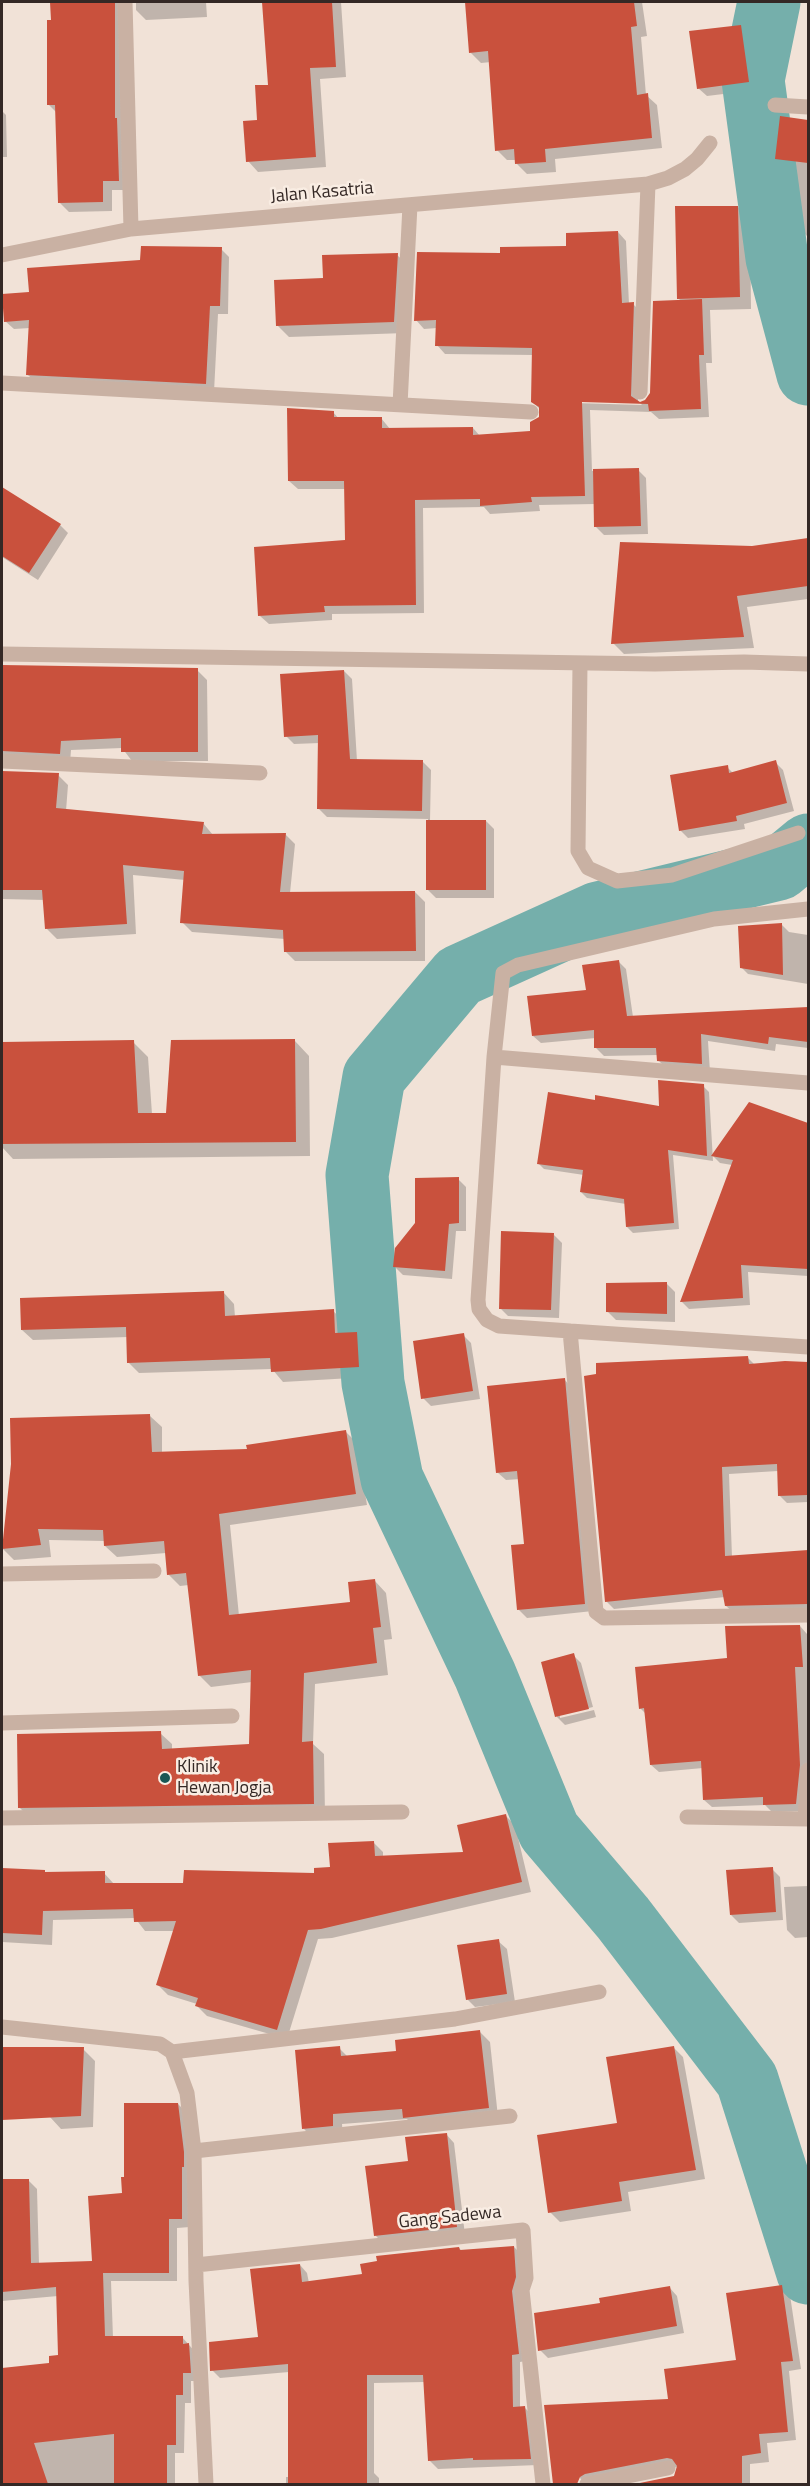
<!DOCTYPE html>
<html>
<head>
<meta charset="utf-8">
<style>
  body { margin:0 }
  #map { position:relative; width:810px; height:2486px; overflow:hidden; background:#f1e2d7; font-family:"Titillium Web",sans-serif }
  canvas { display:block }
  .frame { position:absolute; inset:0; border:3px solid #342825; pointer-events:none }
</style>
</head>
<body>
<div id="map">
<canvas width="810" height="2486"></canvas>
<div class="frame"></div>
</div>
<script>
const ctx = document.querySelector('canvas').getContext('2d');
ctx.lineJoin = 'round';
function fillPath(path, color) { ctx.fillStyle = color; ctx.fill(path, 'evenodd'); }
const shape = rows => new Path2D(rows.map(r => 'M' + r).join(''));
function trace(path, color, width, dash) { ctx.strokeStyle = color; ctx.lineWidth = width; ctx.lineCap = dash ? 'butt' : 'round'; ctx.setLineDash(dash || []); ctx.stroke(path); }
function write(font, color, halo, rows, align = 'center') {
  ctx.font = font + ' "Titillium Web",sans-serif'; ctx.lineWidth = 5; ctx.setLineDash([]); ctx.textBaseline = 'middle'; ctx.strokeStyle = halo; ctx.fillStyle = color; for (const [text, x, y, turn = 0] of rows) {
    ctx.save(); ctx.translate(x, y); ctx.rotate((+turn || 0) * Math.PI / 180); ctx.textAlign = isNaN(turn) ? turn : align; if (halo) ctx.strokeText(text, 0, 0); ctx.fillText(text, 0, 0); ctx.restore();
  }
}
const shadow = shape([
  [52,2,206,2,207,17,146,20,136,10,136,3,130,2,128,190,112,190,112,211,69,212,60,203,57,113,49,105],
  [264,2,341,2,346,77,320,79,326,167,258,172,248,161,270,86],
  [466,2,642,2,647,36,641,37,646,95,657,105,662,148,555,159,556,172,527,174,517,164,517,160,507,160,497,150,491,62,481,63,470,52],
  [741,26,749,34,756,90,707,96,698,88],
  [2,111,6,115,7,157,2,157],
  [782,118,808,122,808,237,800,229,796,167,784,166,776,158],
  [738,207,750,219,751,309,710,310,712,363,706,363,709,417,659,419,651,412,590,410,592,471,638,470,646,478,648,534,604,535,596,527,595,504,539,505,540,511,490,514,484,507,423,508,424,613,332,614,332,620,269,624,260,616,347,542,346,489,298,489,289,481,333,412,339,419,381,418,390,429,473,428,480,436,531,433,541,418,541,410,532,402,533,355,445,354,437,345,437,328,424,329,416,320,501,254,568,247,618,232,626,241,629,304,633,304,642,313,638,402,575,400,575,403,642,405,640,403,646,402,651,393,682,302,678,298],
  [221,249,229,257,228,314,218,314,214,392,35,382,27,374,30,328,14,329,5,321,30,294,142,261],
  [397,255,409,266,406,333,289,337,277,325,324,279],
  [2,488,60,525,68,533,38,580,2,557],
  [808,540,808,599,747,607,754,648,624,654,613,643,752,547],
  [2,667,197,670,207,680,208,761,132,761,122,748,71,750,70,763,3,766,3,772,58,775,68,785,66,811,203,823,213,835,285,834,295,844,290,893,415,892,425,902,425,961,295,961,285,951,285,939,192,932,182,922,185,880,133,875,136,934,57,939,47,929,45,900,2,899],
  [344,671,352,679,357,761,423,762,431,770,430,821,486,821,494,829,494,898,436,898,428,890,428,819,327,817,318,808,320,743,294,744,286,736],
  [775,762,783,770,794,811,744,824,745,829,688,838,680,830,727,767,733,773],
  [781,924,789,932,808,935,808,984,748,974,741,967],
  [619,962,626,969,633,1017,808,1009,808,1048,776,1044,775,1051,708,1041,710,1072,666,1068,658,1060,658,1055,604,1056,596,1048,596,1038,541,1043,533,1036],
  [295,1041,309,1056,310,1156,13,1159,2,1147,2,1043,133,1042,148,1057,152,1114,167,1114],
  [703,1086,709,1092,713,1161,673,1155,679,1229,633,1233,627,1227,626,1204,587,1198,581,1192,584,1175,544,1169,538,1163,596,1101,660,1108],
  [750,1104,808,1124,808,1276,748,1272,750,1305,689,1309,681,1301,732,1165,720,1163,713,1156],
  [458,1179,466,1187,466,1231,456,1231,452,1279,403,1275,394,1266],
  [554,1235,562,1243,559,1318,508,1316,500,1308],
  [667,1284,675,1292,675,1322,616,1320,608,1312],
  [224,1293,234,1304,235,1317,333,1311,344,1321,345,1334,357,1334,367,1344,369,1377,283,1382,272,1369,139,1373,128,1362,128,1337,33,1340,22,1330],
  [463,1335,471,1343,480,1399,431,1406,423,1398],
  [747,1357,755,1365,785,1362,808,1363,808,1502,787,1503,780,1496,778,1471,729,1474,732,1557,808,1552,808,1611,734,1613,726,1606,725,1597,614,1609,606,1601],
  [564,1379,572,1388,593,1611,527,1618,519,1610,526,1545,520,1479,506,1480,497,1472],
  [150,1416,162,1427,162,1453,248,1451,345,1431,357,1443,367,1505,230,1525,239,1616,352,1603,375,1581,386,1593,392,1639,384,1640,388,1675,315,1684,313,1744,324,1754,325,1815,31,1819,19,1807,160,1733,172,1744,172,1750,250,1746,252,1682,211,1687,199,1675,189,1585,180,1586,168,1574,166,1553,117,1557,105,1546,105,1541,49,1540,51,1557,14,1560,3,1549],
  [800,1626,807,1634,808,1656,808,1772,803,1811,772,1812,765,1805,712,1807,704,1800,703,1768,659,1772,651,1765,646,1714,640,1708,729,1660],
  [573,1655,581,1663,593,1707,560,1715,560,1718,594,1710,596,1717,565,1725,557,1717,542,1663],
  [505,1815,515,1825,531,1892,332,1938,318,1939,287,2039,207,2016,197,2006,197,2004,168,1995,158,1985,175,1931,145,1931,135,1918,53,1920,52,1945,2,1942,2,1869,44,1871,47,1874,104,1873,114,1884,185,1884,315,1874,331,1869,373,1842,383,1852,383,1857,465,1853],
  [772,1869,780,1877,783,1920,739,1923,731,1915],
  [808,1886,808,1937,795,1938,787,1930,784,1887],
  [498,1941,507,1949,515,2002,475,2007,467,1999],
  [480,2032,490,2042,498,2117,415,2128,407,2119,342,2124,343,2136,314,2139,304,2129,339,2048,348,2057,398,2052],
  [674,2048,683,2057,705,2179,628,2192,631,2211,560,2222,550,2212,618,2124],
  [83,2049,95,2061,93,2127,61,2129,50,2117],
  [178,2104,187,2113,190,2227,177,2228,177,2281,111,2281,113,2338,182,2337,197,2354,199,2381,191,2381,191,2403,185,2403,184,2453,175,2453,175,2484,2,2484,2,2370,51,2364,59,2356,58,2296,2,2301,2,2181,29,2181,37,2189,39,2264,93,2263,123,2195,125,2178],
  [446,2134,454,2143,465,2235,384,2244,375,2235,410,2162],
  [514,2247,522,2255,526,2361,520,2362,520,2408,524,2407,532,2415,538,2465,438,2469,430,2461,425,2382,374,2383,374,2473,379,2478,379,2484,286,2484,286,2477,289,2477,289,2372,220,2378,212,2370,260,2338,300,2265,307,2273,309,2283,364,2276,459,2248,462,2251],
  [782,2286,790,2295,801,2369,789,2371,796,2440,767,2443,769,2462,750,2464,750,2484,643,2484,671,2479,678,2472,679,2467,676,2467,586,2484,580,2478,579,2464,670,2400,737,2361],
  [669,2287,677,2296,684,2333,548,2358,540,2350,602,2304]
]);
const river = shape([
  [769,2,753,80,777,258,808,374],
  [808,845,779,869,598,913,459,976,374,1077,357,1175,373,1383,392,1479,485,1675,549,1831,623,1918,747,2080,808,2273]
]);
const building = shape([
  [50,2,115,2,115,118,117,118,119,181,103,181,103,202,58,203,55,105,47,105,47,20,51,20],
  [262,2,332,2,336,67,310,68,316,157,246,162,243,121,257,120,255,85,268,85],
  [465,2,634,2,637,26,631,27,637,95,648,93,652,138,545,149,546,162,515,164,514,149,495,151,488,51,469,53],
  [741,25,749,82,697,89,689,31],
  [780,116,808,120,808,163,775,159],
  [675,206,738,206,740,297,677,299],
  [618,231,622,303,634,302,631,396,640,402,645,400,650,393,653,301,702,299,704,355,699,355,701,409,649,411,648,404,582,402,585,496,531,497,532,502,480,506,480,499,415,500,416,605,324,606,325,612,258,616,254,547,345,540,344,481,288,481,287,408,334,411,334,417,382,417,382,428,473,427,473,435,530,431,530,422,539,417,539,407,531,402,532,348,435,346,436,320,414,321,417,252,500,253,500,247,566,246,566,233],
  [141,246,222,247,220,306,210,306,206,384,26,375,29,320,4,322,2,294,29,292,27,268,140,260],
  [398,253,394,322,276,326,274,280,323,278,322,255],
  [639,468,641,526,594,527,593,469],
  [2,487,61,524,29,573,2,556],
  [808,538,808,586,737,596,744,637,611,644,620,542,752,546],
  [2,665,198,668,198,752,121,752,121,738,61,741,60,754,2,751],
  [344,670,350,759,423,760,422,811,317,809,318,735,284,737,280,674],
  [776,760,787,803,736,816,737,821,679,831,670,775,728,765,729,773],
  [2,771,59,773,56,808,204,822,202,834,286,833,280,892,415,891,416,951,284,952,283,930,180,923,184,871,123,865,127,924,45,929,42,890,2,890],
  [426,820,486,820,486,890,426,890],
  [782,923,783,975,740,968,738,926],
  [619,960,627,1016,808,1007,808,1042,769,1037,768,1044,701,1034,702,1064,657,1061,656,1048,594,1048,594,1030,532,1036,527,996,586,990,582,965],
  [295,1039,296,1142,2,1144,2,1042,134,1040,138,1113,166,1113,171,1040],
  [658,1080,704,1084,707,1156,668,1150,674,1223,626,1227,624,1199,580,1192,583,1170,537,1164,548,1092,595,1100,595,1095,659,1106],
  [749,1102,808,1123,808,1269,741,1265,743,1298,680,1302,733,1160,711,1156],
  [459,1177,459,1223,449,1224,445,1271,393,1267,395,1248,415,1223,415,1178],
  [501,1231,554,1233,551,1310,499,1309],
  [667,1282,667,1314,606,1312,606,1283],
  [224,1291,225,1316,334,1309,335,1333,357,1332,359,1367,271,1372,270,1358,127,1363,126,1327,21,1330,20,1298],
  [464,1333,473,1391,421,1399,413,1341],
  [748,1356,749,1364,785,1361,808,1362,808,1495,778,1496,777,1464,722,1467,725,1556,808,1550,808,1604,725,1606,722,1590,605,1602,584,1376,596,1374,596,1363],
  [565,1378,585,1604,517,1610,511,1545,524,1544,517,1471,496,1473,487,1386],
  [150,1414,152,1452,247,1449,246,1445,346,1430,356,1494,219,1514,229,1615,350,1602,348,1582,375,1579,381,1627,373,1628,377,1663,304,1673,302,1742,313,1741,314,1804,18,1808,17,1734,161,1731,162,1749,249,1744,251,1670,198,1676,186,1573,167,1575,164,1541,104,1546,103,1530,38,1529,41,1545,2,1549,11,1464,10,1418],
  [800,1625,803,1667,795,1667,800,1765,796,1804,763,1805,763,1797,703,1800,701,1761,650,1765,644,1708,639,1709,635,1667,727,1658,725,1626],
  [574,1653,589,1709,555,1717,541,1662],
  [506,1814,522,1882,321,1929,308,1930,277,2030,195,2006,198,1998,156,1985,176,1921,134,1922,133,1909,43,1911,42,1935,2,1933,2,1868,45,1870,45,1872,105,1871,105,1883,183,1883,184,1870,314,1873,314,1868,330,1867,328,1843,374,1841,375,1856,463,1852,457,1825],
  [773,1867,776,1912,730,1915,726,1870],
  [499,1939,507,1994,466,2000,457,1945],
  [480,2030,489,2108,403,2118,402,2109,333,2114,333,2126,302,2129,295,2050,340,2046,341,2056,396,2051,395,2040],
  [674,2046,696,2170,619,2182,622,2201,548,2213,537,2135,617,2123,606,2057],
  [2,2047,84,2047,81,2116,2,2120],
  [124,2103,178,2103,184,2152,184,2167,182,2167,182,2219,169,2219,169,2273,103,2273,105,2336,183,2336,183,2344,189,2343,191,2373,183,2373,183,2395,176,2395,176,2445,167,2445,167,2484,114,2484,114,2434,34,2443,48,2484,2,2484,2,2368,49,2363,49,2356,58,2355,56,2287,2,2292,2,2179,29,2179,31,2263,92,2261,88,2196,122,2193,121,2177,124,2177],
  [447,2133,457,2227,374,2236,365,2166,408,2161,405,2137],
  [514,2246,516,2277,512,2291,519,2354,512,2355,513,2407,525,2406,531,2459,473,2460,473,2458,428,2461,423,2375,367,2375,367,2484,288,2484,288,2364,210,2371,209,2342,258,2337,250,2269,300,2264,302,2282,362,2274,360,2264,377,2261,376,2256,459,2247,460,2250],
  [782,2285,793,2361,781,2362,788,2432,759,2434,761,2453,742,2456,742,2484,635,2484,674,2476,677,2466,672,2459,667,2458,585,2474,580,2477,577,2484,553,2484,544,2405,668,2399,664,2369,736,2360,726,2293],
  [670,2286,677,2326,538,2351,534,2313,600,2303,599,2298]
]);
const minor = shape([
  [125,2,131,229],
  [775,105,808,107],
  [2,255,131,229,648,184,668,178,685,169,697,159,710,143],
  [2,383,531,412],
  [640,392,648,184],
  [400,405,410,205],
  [2,654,655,664,744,662,808,664],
  [580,663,578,851,588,868,617,881,672,875,798,833],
  [2,761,260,773],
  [494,1057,503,973,518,965,714,919,808,909],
  [808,1083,494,1057,478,1300,479,1309,487,1320,499,1326,570,1331,596,1612,604,1618,808,1615],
  [570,1331,808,1347],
  [2,1574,154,1571],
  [2,1723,232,1716],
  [687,1817,808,1819],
  [2,1818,402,1812],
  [805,1819,808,1770],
  [2,2027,160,2044,172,2052,187,2093,194,2151,196,2281,206,2484],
  [172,2052,455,2019,599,1992],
  [194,2151,510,2116],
  [196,2265,523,2230,526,2278,522,2290,543,2484],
  [587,2484,668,2468]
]);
const markers = [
  [165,1778,6,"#1a5654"]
];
const streetNames = [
  ["Jalan Kasatria",322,193,-5],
  ["Gang Sadewa",450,2218,-6]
];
const poiNames = [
  ["Klinik",177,1768],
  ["Hewan Jogja",177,1789]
];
fillPath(shadow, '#0003');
trace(river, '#75afab', 63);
fillPath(building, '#c9513d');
trace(minor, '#c9b1a3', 15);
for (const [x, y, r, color] of markers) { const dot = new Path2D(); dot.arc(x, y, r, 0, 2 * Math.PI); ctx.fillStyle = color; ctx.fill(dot); trace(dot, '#f9ede3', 2); }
write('18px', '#342825', '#f9ede3', streetNames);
write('18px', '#342825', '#f9ede3', poiNames, 'left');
</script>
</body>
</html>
